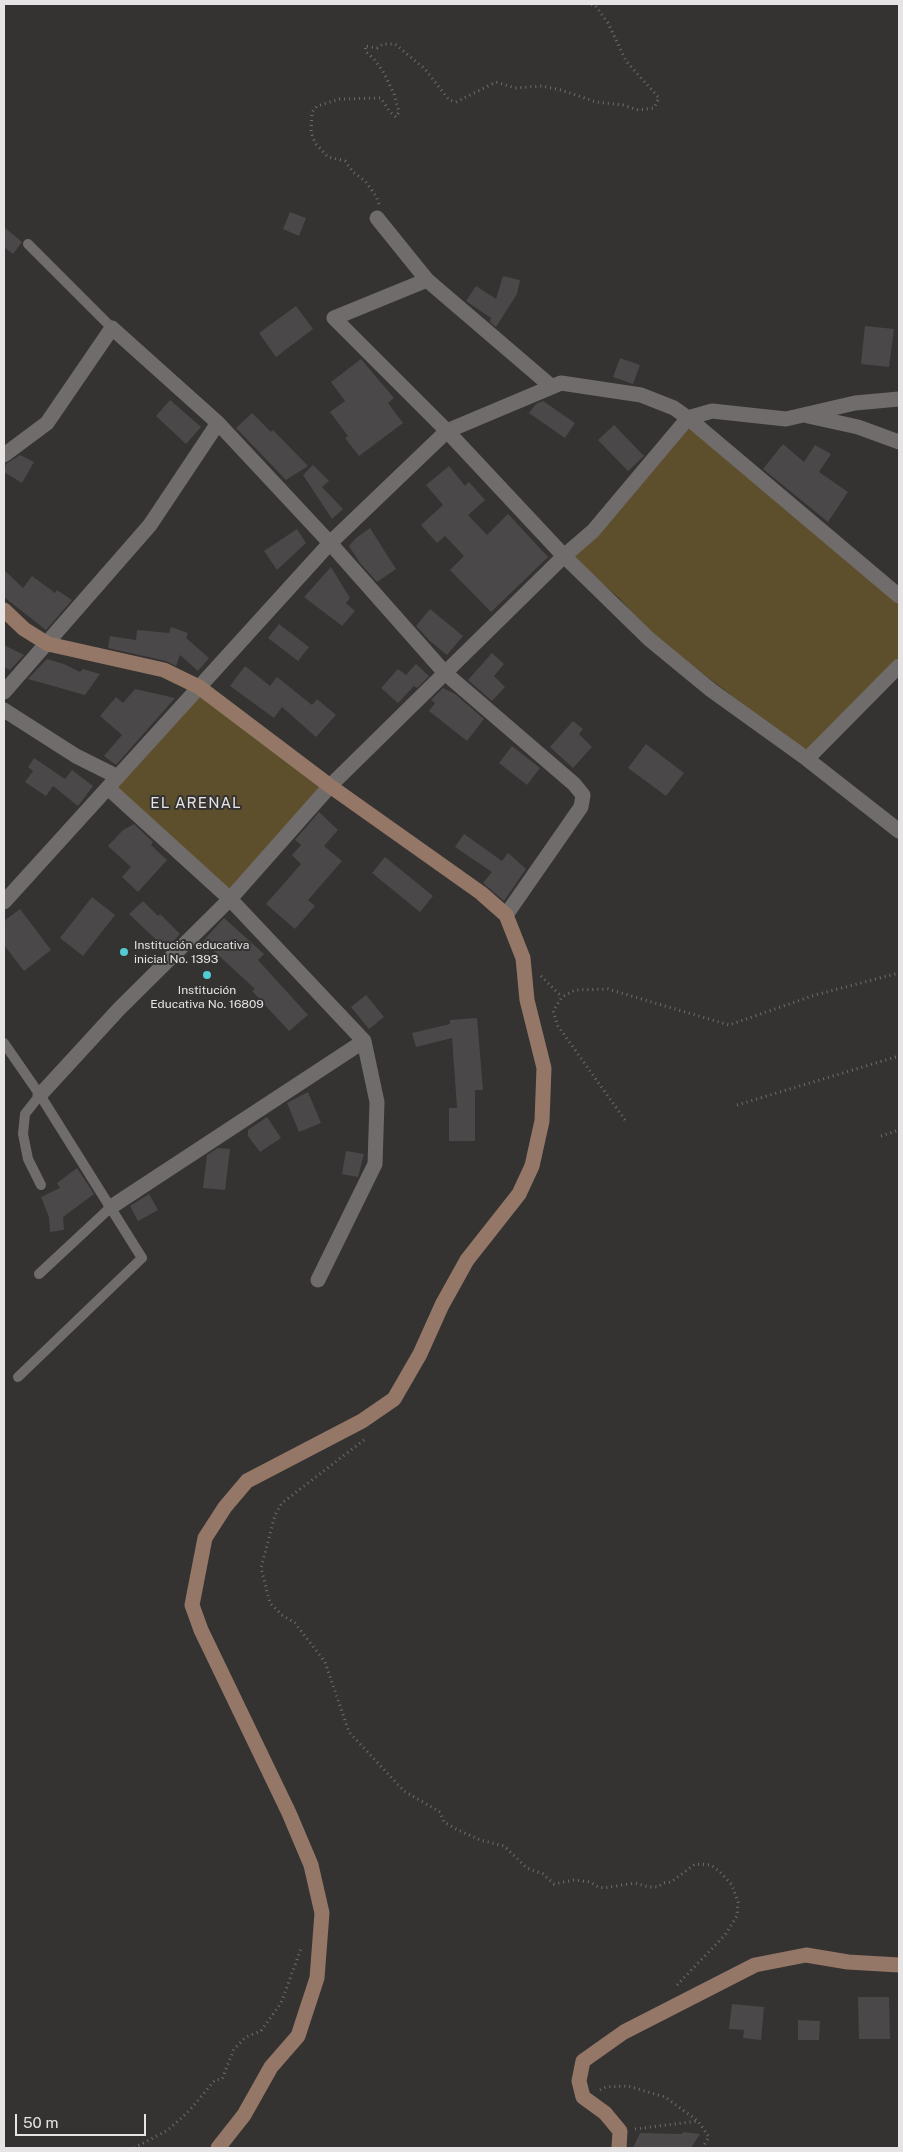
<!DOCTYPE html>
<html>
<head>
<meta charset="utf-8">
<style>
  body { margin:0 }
  #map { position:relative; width:903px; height:2152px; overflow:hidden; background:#353232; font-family:"Public Sans",sans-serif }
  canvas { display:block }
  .frame { position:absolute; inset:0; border:5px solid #e6e4e4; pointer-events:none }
  .scale { position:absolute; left:15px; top:2114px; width:131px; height:22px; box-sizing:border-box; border:2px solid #e6e4e4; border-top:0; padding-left:6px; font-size:15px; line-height:18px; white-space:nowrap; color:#e6e4e4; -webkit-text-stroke:4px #353232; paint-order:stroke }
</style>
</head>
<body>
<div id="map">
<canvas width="903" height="2152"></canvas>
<div class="frame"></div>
<div class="scale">50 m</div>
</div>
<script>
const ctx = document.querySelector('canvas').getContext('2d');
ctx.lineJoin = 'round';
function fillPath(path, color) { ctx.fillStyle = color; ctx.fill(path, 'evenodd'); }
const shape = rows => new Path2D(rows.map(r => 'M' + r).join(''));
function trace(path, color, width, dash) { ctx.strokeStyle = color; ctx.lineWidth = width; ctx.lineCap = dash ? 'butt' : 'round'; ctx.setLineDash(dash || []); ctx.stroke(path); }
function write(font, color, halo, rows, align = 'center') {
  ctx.font = font + ' "Public Sans",sans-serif'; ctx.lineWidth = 4; ctx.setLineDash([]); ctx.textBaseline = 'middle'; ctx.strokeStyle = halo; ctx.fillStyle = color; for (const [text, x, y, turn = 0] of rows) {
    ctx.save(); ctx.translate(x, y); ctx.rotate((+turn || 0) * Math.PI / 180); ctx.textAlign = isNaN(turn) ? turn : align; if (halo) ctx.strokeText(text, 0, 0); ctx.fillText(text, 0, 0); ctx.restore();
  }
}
const green = shape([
  [689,426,899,602,899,657,805,752,649,632,619,598,571,556],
  [200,691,325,786,229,893,114,787]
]);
const building = shape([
  [290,212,306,218,299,236,283,229],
  [4,227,22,242,13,254,4,247],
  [503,276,520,280,517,294,496,327,490,322,491,318,466,301,476,286,496,299],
  [296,306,313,329,276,357,259,333],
  [865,326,894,329,889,367,861,364],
  [620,358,640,365,633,384,613,377],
  [361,359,394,398,388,403,403,423,359,456,345,438,348,436,330,412,345,401,331,382],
  [170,400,201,427,186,444,156,416],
  [543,401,575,423,565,438,529,413,536,404],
  [252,413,271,432,273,430,308,466,286,480,236,428],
  [614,425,644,456,628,471,598,440],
  [783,444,804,462,815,445,831,454,819,472,848,492,828,522,763,469],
  [20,455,34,462,22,483,4,472,6,464],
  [313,465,329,481,322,487,343,509,332,519,303,475],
  [449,466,465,486,469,482,485,500,468,515,487,535,508,514,548,557,491,612,450,570,464,556,445,536,437,543,421,525,443,505,426,485],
  [370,528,396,569,377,582,360,563,349,546,356,538],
  [297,529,306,543,277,570,264,551],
  [331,567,350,598,346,603,355,611,342,626,304,597],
  [4,570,23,588,32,576,55,593,57,590,72,600,46,630,4,597],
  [430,609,463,636,447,655,430,641,416,626],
  [279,624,309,647,298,661,268,638],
  [171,627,188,633,186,638,209,658,198,671,180,655,176,666,166,661,108,648,110,636,136,640,137,630,169,633],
  [4,645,24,655,10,670,4,667],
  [492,653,504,664,494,676,505,687,492,701,468,680],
  [47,659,64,664,80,672,83,669,100,674,85,695,28,679],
  [416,664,429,676,417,688,414,686,398,703,381,688,398,669,406,675],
  [245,666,270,686,277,677,312,705,317,699,336,715,316,737,282,707,274,718,230,686],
  [443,688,455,694,484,719,467,741,429,711,435,703,431,700],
  [135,689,175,698,116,765,104,756,122,735,100,716,116,697,123,703],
  [573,721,583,729,579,734,592,747,573,768,550,747],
  [646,744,684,773,666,796,628,768],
  [512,746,540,768,527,785,499,763],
  [34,758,65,779,72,770,93,786,78,806,53,786,46,796,25,782,33,771,28,767],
  [319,812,338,830,324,846,342,861,308,900,315,906,295,929,266,904,301,864,292,855,301,845,295,840],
  [134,824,153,842,151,845,167,860,138,892,122,877,131,867,108,846,123,830],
  [464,834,502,861,508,853,526,869,504,901,483,883,492,872,455,847],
  [385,857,433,896,420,912,372,873],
  [92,897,115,915,83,956,60,938],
  [143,901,158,916,160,914,180,934,166,949,129,914],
  [20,909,51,950,24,971,4,945,4,921],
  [224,918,264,954,258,960,308,1015,289,1031,252,991,255,989,203,941],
  [366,995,384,1017,369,1029,351,1007],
  [477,1018,483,1090,475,1090,475,1141,449,1141,449,1108,457,1108,452,1038,416,1047,412,1033,450,1024,450,1020],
  [308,1092,321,1123,299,1132,287,1103],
  [267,1117,281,1138,260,1152,248,1136,248,1130],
  [218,1148,230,1149,225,1190,203,1188,207,1155],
  [346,1151,364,1154,358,1177,342,1174],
  [77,1168,94,1194,63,1217,64,1230,50,1232,49,1217,41,1197,60,1188,57,1183],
  [149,1194,158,1210,138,1221,130,1206],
  [858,1997,889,1997,890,2039,859,2039],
  [732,2004,764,2007,761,2040,743,2038,744,2030,729,2029],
  [798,2020,820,2021,819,2040,798,2040],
  [683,2132,700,2134,691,2148,633,2148,640,2133,682,2134]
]);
const path = shape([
  [379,204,376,196,365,181,353,172,345,161,328,157,315,143,311,132,312,112,317,106,340,99,381,98,389,111,396,117,399,112,394,94,384,73,374,59,366,52,365,46,377,48,383,44,395,44,425,69,449,100,456,102,496,82,515,88,542,86,561,90,596,102,623,105,638,110,654,108,659,98,626,61,608,23,595,5,587,4],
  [541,976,562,997],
  [737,1105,899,1056],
  [625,1120,558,1026,553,1011,562,997,575,990,608,989,729,1025,815,995,899,973],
  [881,1136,899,1130],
  [364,1440,282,1503,275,1515,261,1568,270,1603,282,1615,295,1623,325,1662,349,1732,404,1791,440,1812,444,1822,456,1829,480,1840,504,1846,527,1868,543,1874,554,1884,574,1880,590,1882,598,1887,604,1888,635,1883,649,1887,658,1887,663,1883,671,1882,695,1864,711,1865,720,1872,732,1885,738,1902,737,1916,725,1935,677,1985],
  [600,2090,606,2087,628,2086,665,2097,698,2121,709,2137,702,2148],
  [635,2129,698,2121],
  [134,2148,168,2130,189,2111,215,2080,222,2079,234,2049,246,2037,261,2031,281,2003,302,1946]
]);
const lane = shape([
  [28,244,112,328],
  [4,1043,40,1095,142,1258,18,1377],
  [40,1095,25,1114,23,1134,28,1159,41,1185],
  [39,1274,111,1207]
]);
const street = shape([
  [377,218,427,280,552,387],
  [427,280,334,318,447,431,564,556,649,639,711,690,807,759,899,666],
  [808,416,858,427,899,442],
  [4,455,47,423,112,328,218,423,330,543,445,673,574,784,583,795,581,807,506,915],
  [4,692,150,525,218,423],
  [4,710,76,756,118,777],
  [807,759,899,831],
  [108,788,230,899,364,1041,377,1102,375,1164,318,1280],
  [4,902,330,543,447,431,561,383,641,395,674,408,688,418,712,411,786,419,855,403,899,399],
  [40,1095,119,1009,230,899,330,786,564,556,593,531,688,418,899,596],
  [111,1207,364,1041]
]);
const secondary = shape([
  [4,610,24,629,48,644,164,670,199,687,330,786,481,893,506,915,523,958,527,1000,544,1068,542,1121,532,1166,519,1194,467,1260,442,1305,420,1354,394,1399,362,1421,247,1481,225,1507,205,1538,192,1605,201,1630,289,1813,311,1865,322,1913,317,1978,298,2036,271,2067,244,2115,218,2148],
  [619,2148,620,2131,605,2113,583,2097,579,2081,583,2061,624,2032,755,1965,806,1955,848,1962,899,1965]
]);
const markers = [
  [124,952,5,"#51ccd5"],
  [207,975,5,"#51ccd5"]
];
const poiNames = [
  ["Institución educativa",134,945],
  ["inicial No. 1393",134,959],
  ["Institución",207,990,"center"],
  ["Educativa No. 16809",207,1004,"center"]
];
const quarterNames = [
  ["EL ARENAL",196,803]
];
fillPath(green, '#5e4f2c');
fillPath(building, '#4b484a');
trace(path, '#706d6d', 3, [1, 4]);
trace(lane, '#706c6c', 10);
trace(street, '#706c6c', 15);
trace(secondary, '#947767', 15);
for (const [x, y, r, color] of markers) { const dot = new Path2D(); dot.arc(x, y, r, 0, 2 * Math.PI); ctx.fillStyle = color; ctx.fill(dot); trace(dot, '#353232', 2); }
write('12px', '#e6e4e4', '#353232', poiNames, 'left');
ctx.letterSpacing = '1px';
write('15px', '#e6e4e4', '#353232', quarterNames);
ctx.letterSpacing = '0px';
</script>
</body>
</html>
